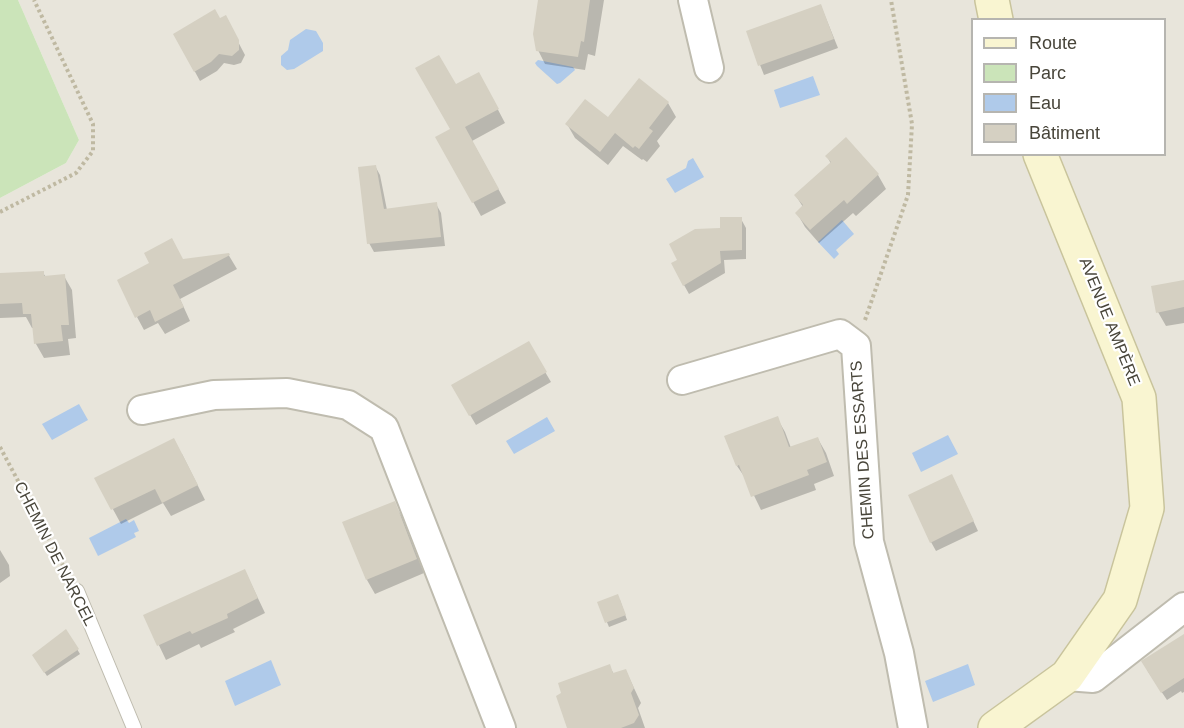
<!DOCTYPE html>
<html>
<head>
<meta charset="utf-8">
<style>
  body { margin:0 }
  #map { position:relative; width:1184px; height:728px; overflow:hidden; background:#f4f3ec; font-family:Helvetica,sans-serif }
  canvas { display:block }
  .legend { position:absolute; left:971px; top:18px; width:195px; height:138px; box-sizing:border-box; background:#fff; border:2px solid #b6b5b0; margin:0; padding:8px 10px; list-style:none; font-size:18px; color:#48453a }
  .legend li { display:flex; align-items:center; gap:12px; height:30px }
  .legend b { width:30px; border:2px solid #b6b5b0 }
</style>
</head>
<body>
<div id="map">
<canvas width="1184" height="728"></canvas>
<ul class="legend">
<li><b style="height:8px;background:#f9f5d1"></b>Route</li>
<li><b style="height:16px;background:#cbe4b9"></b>Parc</li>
<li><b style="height:16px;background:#afcaea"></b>Eau</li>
<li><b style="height:16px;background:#d5d0c2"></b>Bâtiment</li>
</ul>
</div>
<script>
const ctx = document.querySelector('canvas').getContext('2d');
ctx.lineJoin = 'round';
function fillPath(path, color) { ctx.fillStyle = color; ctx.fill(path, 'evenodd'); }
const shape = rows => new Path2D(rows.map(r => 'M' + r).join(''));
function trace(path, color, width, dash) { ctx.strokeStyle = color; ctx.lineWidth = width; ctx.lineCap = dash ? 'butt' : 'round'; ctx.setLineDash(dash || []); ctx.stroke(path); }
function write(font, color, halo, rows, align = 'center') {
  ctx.font = font + ' Helvetica,sans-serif'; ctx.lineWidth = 4.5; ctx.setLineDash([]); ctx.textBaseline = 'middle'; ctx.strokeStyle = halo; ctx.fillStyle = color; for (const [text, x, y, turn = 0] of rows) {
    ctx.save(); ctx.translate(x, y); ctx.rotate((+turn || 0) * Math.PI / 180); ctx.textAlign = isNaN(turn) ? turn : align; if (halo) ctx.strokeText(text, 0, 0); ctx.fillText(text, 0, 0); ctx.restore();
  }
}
const residential = shape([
  [18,0,1184,0,1184,728,0,728,0,198,66,163,79,140],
  [972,20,1164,20,1164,154,972,154]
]);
const green = shape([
  [0,0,18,0,79,140,66,163,0,198]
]);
const water = shape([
  [306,29,316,31,323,43,323,51,294,69,287,70,281,65,281,56,288,50,290,40],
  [538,60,573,67,575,70,560,83,557,84,537,66,535,63],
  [813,76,820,95,780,108,774,90],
  [693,158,704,177,675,193,666,179,686,168,688,161],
  [842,220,854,234,836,250,839,254,834,259,818,242],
  [79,404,88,420,52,440,42,424],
  [547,417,555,431,514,454,506,441],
  [948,435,958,454,921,472,912,453],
  [126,519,129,523,134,520,139,531,134,533,136,537,98,556,89,538],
  [271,660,281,685,235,706,225,681],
  [968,664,975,685,933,702,925,681]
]);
const shadow = shape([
  [540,0,604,0,595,56,588,54,585,70,545,64,538,50],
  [821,6,838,48,764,75,747,32],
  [225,17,245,55,241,63,234,65,224,63,217,71,200,81,175,35],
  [640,80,668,103,676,117,657,141,660,146,647,162,643,159,642,160,623,146,608,165,575,138,567,124,609,120],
  [455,86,486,87,505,123,472,141,506,203,481,216,437,137,452,129],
  [845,139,878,175,886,189,856,216,853,213,819,243,805,227,797,213,803,207,796,196,831,164,827,156],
  [375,166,380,175,387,210,436,204,441,213,445,246,374,252,369,243],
  [741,219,746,228,746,259,724,260,725,273,689,294,684,285,722,230],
  [228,254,237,269,180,299,190,321,165,334,158,323,144,330,137,317,183,261],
  [43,273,46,277,64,276,72,290,76,338,68,339,70,355,44,358,36,344,34,328,32,328,26,317,0,318,0,275],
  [1184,281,1184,323,1166,326,1158,312],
  [528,343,551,382,476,425,453,386],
  [777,418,785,432,791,448,818,439,826,453,834,476,814,484,816,490,761,510,746,479,737,466],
  [182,454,205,500,171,516,163,503,121,524,96,478],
  [957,486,978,531,936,551,931,542],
  [394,503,402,517,424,573,375,594,367,580],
  [0,550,9,565,10,576,0,583],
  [245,571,265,613,233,629,235,632,201,648,199,644,166,660,145,616],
  [620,600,627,620,609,627,599,603],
  [66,631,80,654,47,676,34,656],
  [1184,636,1184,692,1182,693,1181,691,1167,700,1147,670],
  [609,666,614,674,626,671,641,703,638,708,645,728,569,728]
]);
const building = shape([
  [538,0,590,0,584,42,581,41,578,57,536,51,533,34],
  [821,4,834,39,758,66,746,31],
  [215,9,220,18,226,15,239,40,239,50,232,56,219,54,211,62,194,72,173,34],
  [439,55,456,84,479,72,499,109,465,127,499,189,472,203,435,137,450,129,415,68],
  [639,78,669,102,649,128,653,131,639,149,635,146,633,148,615,133,600,152,565,124,585,99,608,117],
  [846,137,879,174,847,204,844,200,810,230,795,213,803,205,794,195,831,162,825,156],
  [376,165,384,209,437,202,441,237,367,244,358,167],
  [720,217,742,217,742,250,720,251,721,263,683,286,671,263,677,260,669,244,695,229,720,228],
  [172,238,183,259,229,253,230,255,173,285,184,307,155,322,150,310,135,318,117,280,149,263,144,253],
  [44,271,44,276,65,274,69,325,61,325,63,341,34,344,31,314,23,314,22,303,0,304,0,273],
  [1184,280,1184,307,1156,313,1151,286],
  [529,341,547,372,469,416,451,385],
  [778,416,789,447,818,437,827,462,807,470,809,475,751,497,739,465,736,466,724,436],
  [174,438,198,485,162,503,155,489,111,510,94,478],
  [952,474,974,521,930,543,908,495],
  [395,501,417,559,366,580,342,522],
  [245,569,258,598,227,614,228,618,192,634,190,631,157,646,143,615],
  [618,594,626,615,605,623,597,602],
  [66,629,79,649,44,673,32,655],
  [1184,634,1184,678,1161,693,1141,661],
  [610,664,613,673,626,669,634,688,631,693,639,715,634,723,621,728,567,728,556,696,561,693,558,683]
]);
const path = shape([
  [0,212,76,173,93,151,93,124,34,0],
  [865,320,908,195,912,124,891,0],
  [0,447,67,573]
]);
const lane = shape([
  [77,591,134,728]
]);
const street = shape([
  [693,0,709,68],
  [682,380,840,334,856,346,869,542,899,653,913,728],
  [142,410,214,395,287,393,348,405,384,428,501,728],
  [1067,676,1093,678,1184,607]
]);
const secondary = shape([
  [992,0,996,20],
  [995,728,1067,676,1120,600,1147,508,1139,398,1040,154]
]);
const streetNames = [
  ["AVENUE AMPÈRE",1109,322,68],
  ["CHEMIN DES ESSARTS",863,450,-94],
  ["CHEMIN DE NARCEL",54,554,63]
];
fillPath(residential, '#e8e5db');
fillPath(green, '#cbe4b9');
fillPath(water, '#afcaea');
fillPath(shadow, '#0003');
fillPath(building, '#d5d0c2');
trace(lane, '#bfbcaf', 16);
trace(street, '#bfbcaf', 32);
trace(secondary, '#c9c49c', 36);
trace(path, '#bfb9a2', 4, [3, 3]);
trace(lane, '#fff', 14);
trace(street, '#fff', 28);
trace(secondary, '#f9f5d1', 33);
write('16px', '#48453a', '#fff', streetNames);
</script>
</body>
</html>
